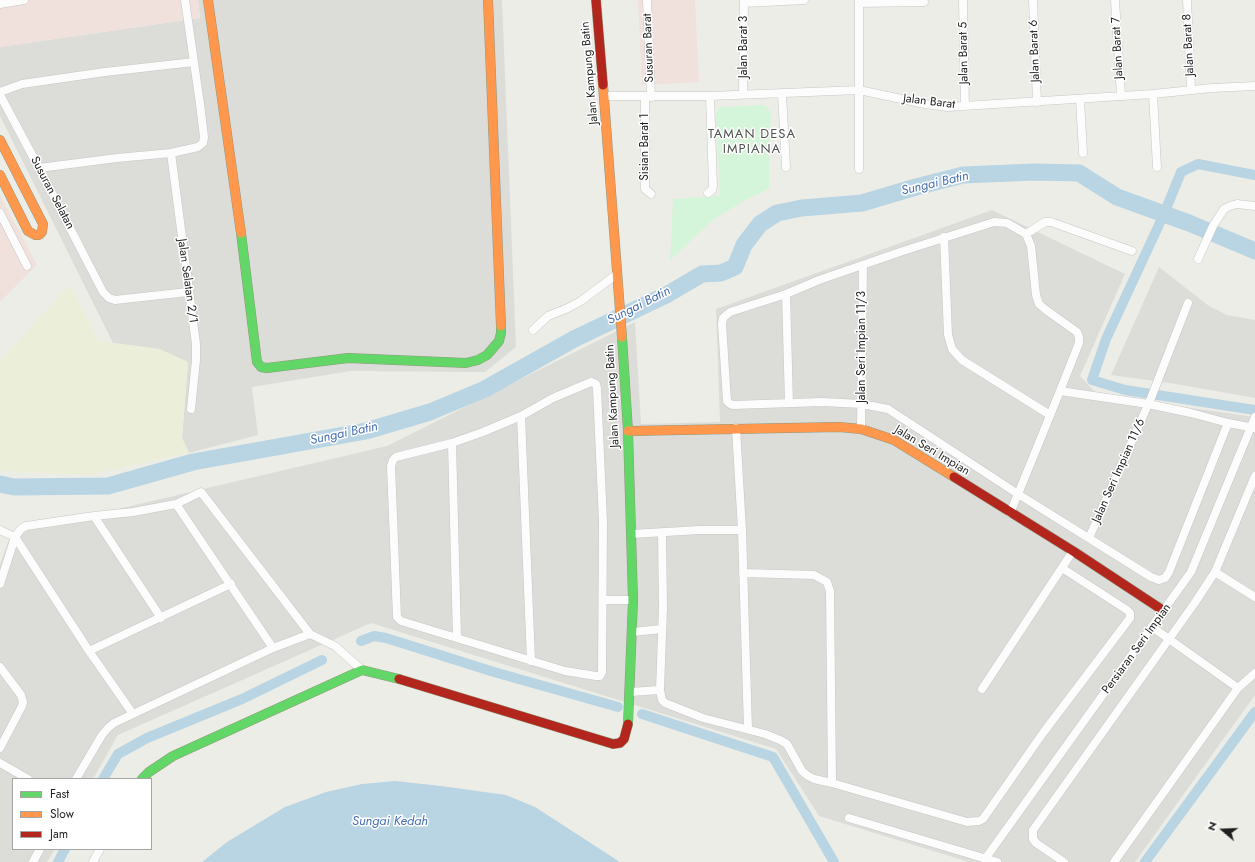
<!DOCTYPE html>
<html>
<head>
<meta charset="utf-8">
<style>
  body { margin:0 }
  #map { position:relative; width:1255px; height:862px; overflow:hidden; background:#edede8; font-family:Jost,sans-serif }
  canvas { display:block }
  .legend { position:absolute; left:12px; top:778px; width:140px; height:72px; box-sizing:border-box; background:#fff; border:1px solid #a5a5a5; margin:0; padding:5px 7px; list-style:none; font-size:12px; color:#1f1f1f }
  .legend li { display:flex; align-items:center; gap:8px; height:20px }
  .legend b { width:20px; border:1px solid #a5a5a5 }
  .north { position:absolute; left:1203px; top:810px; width:40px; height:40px; -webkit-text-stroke:3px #fff; paint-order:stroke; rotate:289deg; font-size:11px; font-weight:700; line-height:16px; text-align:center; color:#1f1f1f }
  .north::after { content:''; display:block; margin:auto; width:14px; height:18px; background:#1f1f1f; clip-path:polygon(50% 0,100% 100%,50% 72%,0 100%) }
</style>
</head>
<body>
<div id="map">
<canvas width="1255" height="862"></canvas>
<ul class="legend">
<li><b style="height:5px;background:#63d668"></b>Fast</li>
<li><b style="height:5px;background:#ff974d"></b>Slow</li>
<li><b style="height:5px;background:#b3261e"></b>Jam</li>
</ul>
<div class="north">N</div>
</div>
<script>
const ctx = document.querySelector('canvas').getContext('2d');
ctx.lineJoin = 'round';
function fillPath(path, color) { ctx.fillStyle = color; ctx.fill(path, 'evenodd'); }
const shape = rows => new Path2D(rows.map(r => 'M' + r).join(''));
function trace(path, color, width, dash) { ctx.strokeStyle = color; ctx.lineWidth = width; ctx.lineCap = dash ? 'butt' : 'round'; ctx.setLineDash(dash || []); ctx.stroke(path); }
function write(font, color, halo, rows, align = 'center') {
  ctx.font = font + ' Jost,sans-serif'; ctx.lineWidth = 3; ctx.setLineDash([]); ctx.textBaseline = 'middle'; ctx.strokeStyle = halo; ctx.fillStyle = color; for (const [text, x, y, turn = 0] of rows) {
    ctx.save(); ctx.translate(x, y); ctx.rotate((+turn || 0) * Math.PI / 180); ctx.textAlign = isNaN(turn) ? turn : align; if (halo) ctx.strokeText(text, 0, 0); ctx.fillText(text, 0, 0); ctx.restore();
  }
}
const residential = shape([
  [198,0,502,0,516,347,485,372,351,371,252,387,258,435,189,453,182,438,188,362,159,349,113,343,0,116,0,47,200,18],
  [992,210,1125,274,1080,376,1098,395,1255,417,1255,695,1135,862,969,862,819,816,776,749,371,623,118,735,93,779,13,779,13,849,55,849,47,862,0,862,0,564,11,534,387,446,635,322,641,424,720,422,716,309],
  [1159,267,1209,306,1227,315,1255,320,1255,398,1170,383,1111,375]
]);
const commercial = shape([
  [0,0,198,0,200,18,0,47],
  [638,0,695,0,699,82,642,85],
  [0,195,37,265,0,302]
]);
const farmland = shape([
  [69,285,99,341,159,349,188,362,182,438,189,453,88,475,0,471,0,361]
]);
const park = shape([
  [764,105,771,112,769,162,769,189,745,200,713,220,670,260,673,199,720,196,716,112,720,107]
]);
const water = shape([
  [395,781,441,786,506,795,535,807,620,862,202,862,227,842,285,807,326,792,362,784]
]);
const canal = shape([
  [1255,175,1198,164,1181,172,1164,214,1106,339,1092,380,1125,390,1255,410],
  [361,641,374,636,386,638,494,672,618,707],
  [642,714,773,757,834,862],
  [103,779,118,754,147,738,242,699,322,660],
  [58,862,65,849],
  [1145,862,1255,712]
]);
const river = shape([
  [0,484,14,487,108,486,193,462,366,431,430,412,485,389,574,339,668,294,702,274,721,273,735,267,744,245,760,224,777,213,802,208,862,203,916,187,963,175,1035,172,1079,173,1117,197,1189,223,1255,251]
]);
const street = shape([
  [647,0,651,97],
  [859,0,859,169],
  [963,0,965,106],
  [1033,0,1037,102],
  [1115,0,1121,96],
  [1187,0,1191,90],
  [744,3,804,0],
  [859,3,924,2],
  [0,4,24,0],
  [0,92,22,84,105,72,194,62],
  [782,93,786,167],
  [743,94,744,0],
  [1153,94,1157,167],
  [0,95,39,168,103,292,109,298,115,300,188,292],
  [604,96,710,96,859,90,925,104,948,107,1153,94,1212,88,1255,86],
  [645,97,645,189,651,194],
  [1080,99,1083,153],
  [171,153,196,344,196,360,191,409],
  [39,168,117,158,171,153,198,147,203,143,204,137,200,104,185,0],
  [708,193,712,190,713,186,710,96],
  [0,213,27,266],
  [1026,234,1045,222,1051,222,1132,251],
  [944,237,948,335,952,349,962,360,1050,415],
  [1198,259,1213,226,1224,209,1230,206,1237,204,1255,206],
  [786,294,789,403],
  [533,330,548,316,568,308,581,301,617,274],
  [591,382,596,384,597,388,603,522,602,672,600,676,596,676,565,671,401,621,397,617,391,466,393,460,396,457,452,443,483,432,521,416,553,398,591,382],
  [1060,391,1148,404,1191,413,1228,423],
  [521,416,531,661],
  [736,428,742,530,748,729],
  [861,429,863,265],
  [452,443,457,638],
  [176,504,273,648],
  [1010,513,1018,494,1034,455,1060,391,1079,343,1079,337,1077,332,1046,310,1039,304,1036,295,1031,246,1026,234,1007,223,994,222,903,251,819,280,786,294,730,312,723,318,722,324,727,401,730,404,733,405,822,402,862,404,888,409,1018,494,1151,577,1159,580,1165,578,1169,572,1228,423,1255,428],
  [94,516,161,618],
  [0,530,15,537],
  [662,533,663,608,660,690,662,700,665,703,703,718,765,734,780,740,787,744,802,771,808,776,814,779,832,783,967,822,979,821,983,819,1043,733,1130,618,1130,613,1127,610,1062,568],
  [631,534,700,530,742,530],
  [15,537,89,651,133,714],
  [1089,538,1151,398,1188,303],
  [1215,572,1255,597],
  [743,573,814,575,827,582,830,591,832,783],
  [0,584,15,537,21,529,26,526,94,516,133,512,176,504,201,492,310,634,335,646,362,670],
  [603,600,633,600],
  [1152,627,1238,688],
  [632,632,662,629],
  [89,651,231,584],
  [0,667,21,695,23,702,22,706,0,748],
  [982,689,1073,551],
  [630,692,660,690],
  [0,763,28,779],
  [76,779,102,735,108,728,114,723,273,648,310,634],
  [849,818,997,862],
  [985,859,1191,572,1255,417],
  [33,862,40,849],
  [93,862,100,849],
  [1064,862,1036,843,1033,839,1033,830,1194,604,1215,572,1255,476],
  [1114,862,1238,688,1255,673]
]);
const fast = shape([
  [241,233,257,362,261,367,267,368,348,358,466,363,478,360,487,355,499,341,501,333,501,326],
  [622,337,628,431,633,600,628,724],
  [142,779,149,772,173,756,362,670,399,679]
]);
const slow = shape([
  [208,0,241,233],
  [488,0,501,326],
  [603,85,622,337],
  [0,140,43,224,42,232,39,235,35,235,28,231,0,175],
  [628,431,839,427,861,429,894,440,954,477]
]);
const jam = shape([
  [596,0,603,85],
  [954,477,1073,551,1164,611],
  [399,679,613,744,620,743,624,739,628,724]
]);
const streetNames = [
  ["Jalan Barat 8",1189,45,-93],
  ["Jalan Barat 3",744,47,-90],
  ["Susuran Barat",649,48,-92],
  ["Jalan Barat 7",1118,48,-93],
  ["Jalan Barat 6",1035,51,-92],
  ["Jalan Barat 5",964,53,-91],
  ["Jalan Kampung Batin",590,73,-95],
  ["Jalan Barat",929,102,7],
  ["Sisian Barat 1",645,147,-90],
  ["Susuran Selatan",52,193,62],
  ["Jalan Selatan 2/1",187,281,82],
  ["Jalan Seri Impian 11/3",862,347,-90],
  ["Jalan Kampung Batin",613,396,-93],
  ["Jalan Seri Impian",932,451,31],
  ["Jalan Seri Impian 11/6",1119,471,-66],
  ["Persiaran Seri Impian",1137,649,-54]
];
const neighbourhoodNames = [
  ["TAMAN DESA",752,135],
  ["IMPIANA",752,150]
];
const waterNames = [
  ["Sungai Batin",935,184,-13],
  ["Sungai Batin",639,306,-27],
  ["Sungai Batin",344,434,-12],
  ["Sungai Kedah",390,822]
];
fillPath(residential, '#dcdcd9');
fillPath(commercial, '#f0e1dc');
fillPath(farmland, '#ebefda');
fillPath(park, '#d4f5d9');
fillPath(water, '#b9d4e2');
trace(canal, '#b9d4e2', 10);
trace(river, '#b9d4e2', 17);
trace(street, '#c6c6c4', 9);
trace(fast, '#93997e', 10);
trace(slow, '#93997e', 10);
trace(jam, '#93997e', 10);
trace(street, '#fcfcfc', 8);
trace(fast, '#63d668', 9);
trace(slow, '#ff974d', 9);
trace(jam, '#b3261e', 9);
write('12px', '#1f1f1f', '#fff', streetNames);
ctx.letterSpacing = '1px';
write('13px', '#525252', '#fff', neighbourhoodNames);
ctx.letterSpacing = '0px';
write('italic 13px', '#476fb3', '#fff', waterNames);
</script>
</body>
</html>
